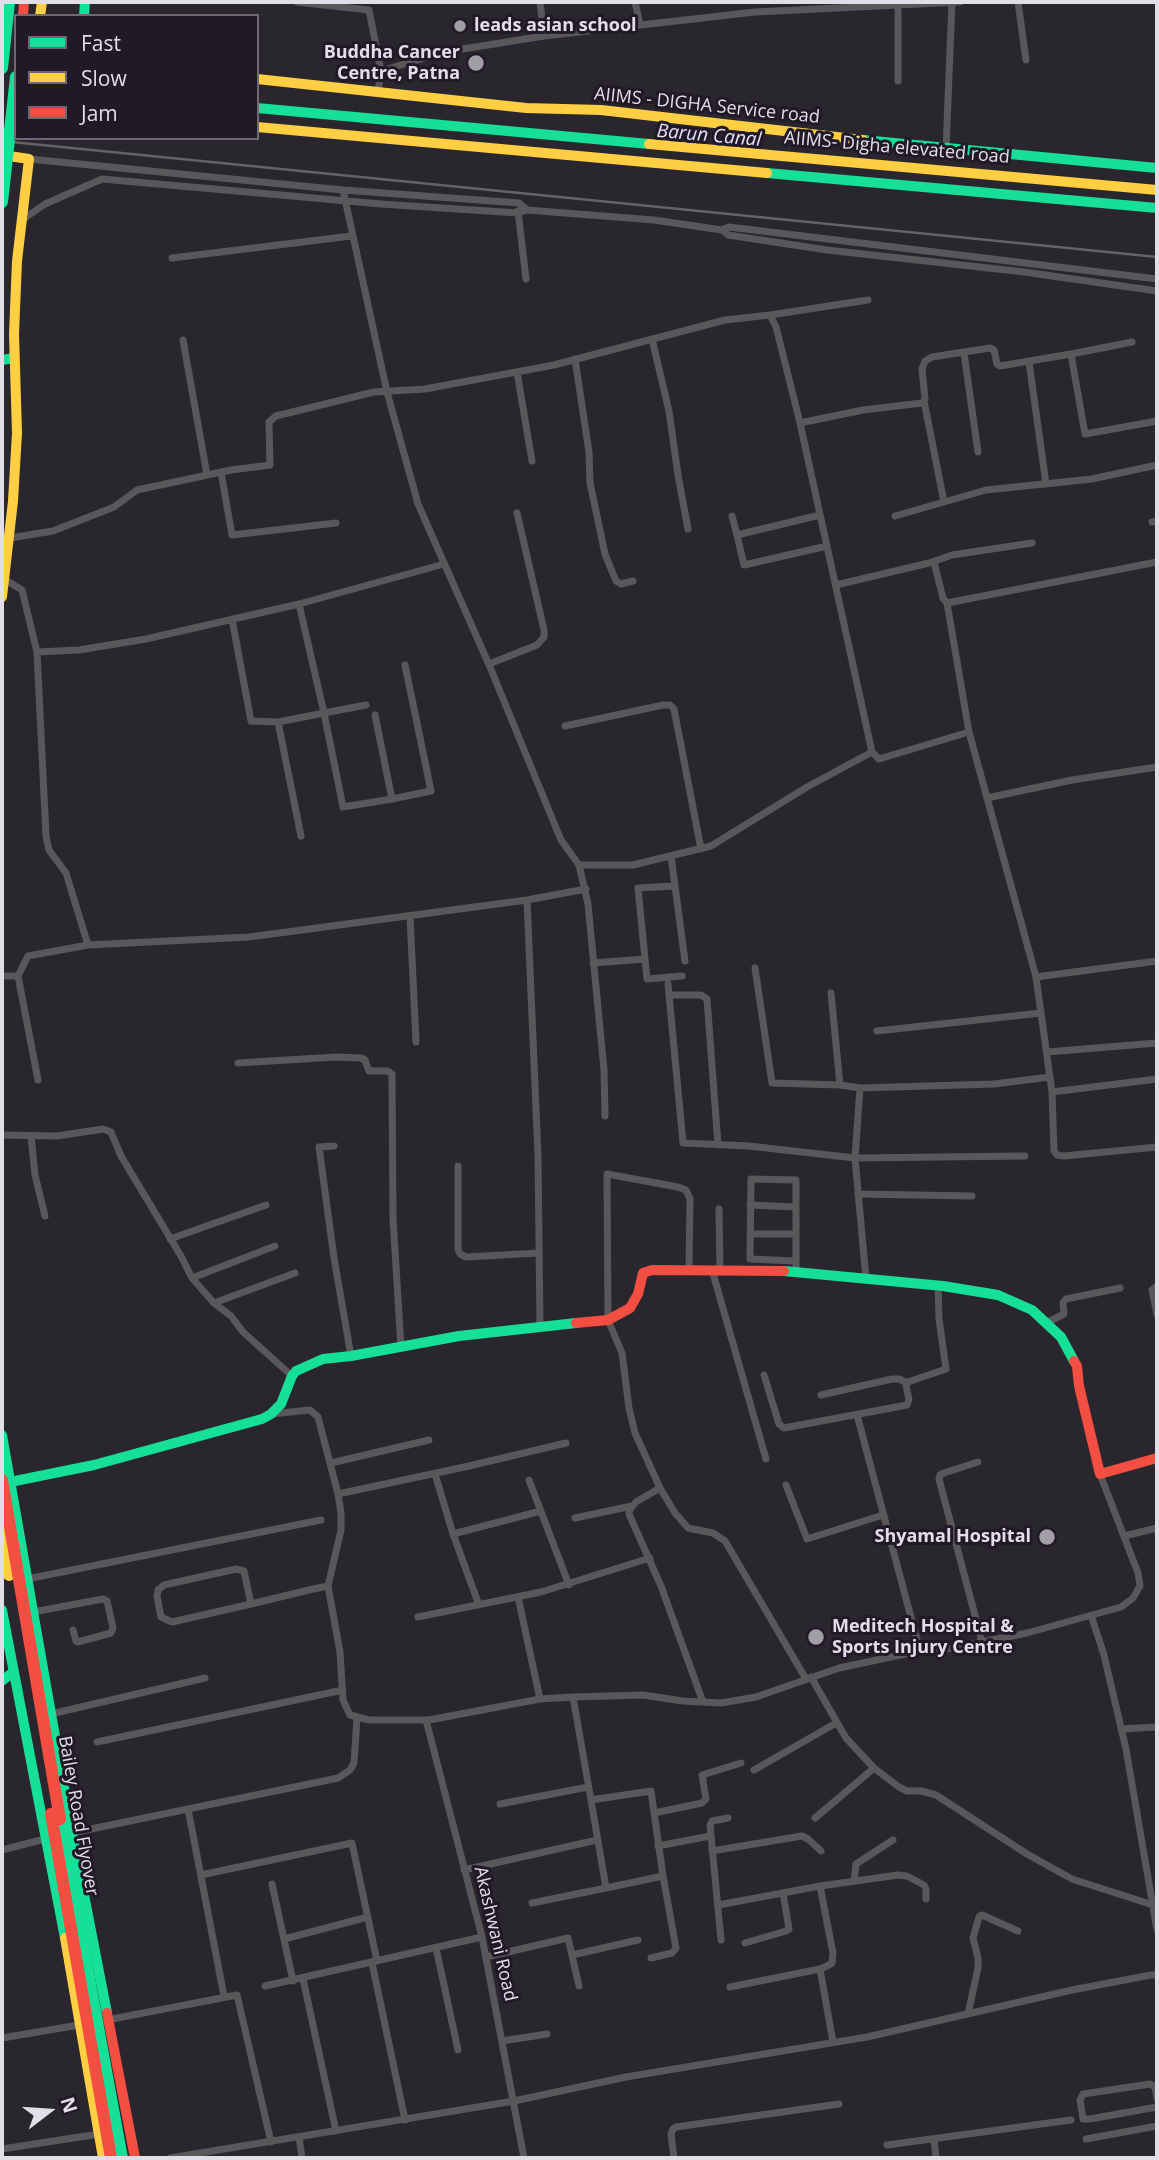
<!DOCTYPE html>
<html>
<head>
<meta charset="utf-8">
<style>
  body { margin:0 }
  #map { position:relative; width:1159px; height:2160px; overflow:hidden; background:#2a262e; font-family:"Open Sans",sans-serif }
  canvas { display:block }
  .frame { position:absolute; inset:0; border:4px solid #e2dee7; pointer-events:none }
  .legend { position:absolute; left:14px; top:14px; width:245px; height:126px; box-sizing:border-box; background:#201a28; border:2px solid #6e6874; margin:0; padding:9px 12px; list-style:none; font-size:21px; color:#e2dee7 }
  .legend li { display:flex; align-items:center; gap:14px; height:35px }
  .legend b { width:35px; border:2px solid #6e6874 }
  .north { position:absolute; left:14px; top:2076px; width:70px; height:70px; -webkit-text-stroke:5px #201a28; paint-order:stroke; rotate:73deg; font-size:19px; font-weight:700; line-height:28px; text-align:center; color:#e2dee7 }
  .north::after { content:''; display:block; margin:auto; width:24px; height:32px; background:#e2dee7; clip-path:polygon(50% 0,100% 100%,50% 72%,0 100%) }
</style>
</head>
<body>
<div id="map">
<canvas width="1159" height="2160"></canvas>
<div class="frame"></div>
<ul class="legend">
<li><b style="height:9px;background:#16e098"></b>Fast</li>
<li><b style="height:9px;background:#ffcf43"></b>Slow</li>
<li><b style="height:9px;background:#f24e42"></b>Jam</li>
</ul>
<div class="north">N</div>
</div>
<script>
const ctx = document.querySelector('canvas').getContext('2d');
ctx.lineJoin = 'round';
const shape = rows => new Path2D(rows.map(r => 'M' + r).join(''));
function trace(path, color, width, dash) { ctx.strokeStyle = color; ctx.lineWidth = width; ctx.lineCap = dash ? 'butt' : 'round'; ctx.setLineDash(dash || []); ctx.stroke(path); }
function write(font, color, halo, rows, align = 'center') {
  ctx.font = font + ' "Open Sans",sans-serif'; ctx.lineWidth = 6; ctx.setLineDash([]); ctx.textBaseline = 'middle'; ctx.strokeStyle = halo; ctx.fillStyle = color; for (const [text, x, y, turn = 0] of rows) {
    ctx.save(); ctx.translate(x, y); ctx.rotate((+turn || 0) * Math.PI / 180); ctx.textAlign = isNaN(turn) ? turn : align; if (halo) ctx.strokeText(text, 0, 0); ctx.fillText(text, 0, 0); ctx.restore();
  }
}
const street = shape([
  [297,2,369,10,381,71],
  [540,2,544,36,755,12,960,2],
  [635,2,640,25],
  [1018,2,1026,60],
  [898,81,898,5],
  [378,92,381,71,444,52,544,36],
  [946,149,952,2],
  [29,159,343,190,519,203,527,210],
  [343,190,387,392,418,504,490,667,561,840,579,865,588,904,604,1070,605,1116],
  [518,211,526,279],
  [22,220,45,204,102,179,381,204,518,213,527,210,654,220,722,230,728,235,827,250,1024,272,1157,291],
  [722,230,729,227,1157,279],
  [172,258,351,236],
  [770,315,868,300],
  [652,339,669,411,678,475,688,529],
  [183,340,207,475],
  [964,353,978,452],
  [1071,354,1132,342],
  [575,359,589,452,590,483,605,554,616,581,621,584,633,581],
  [1029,362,1046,484],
  [517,372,532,461],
  [924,401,944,502],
  [800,423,863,410,922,403,925,399,922,369,925,361,932,357,990,348,994,350,997,364,1000,366,1071,354,1085,434,1157,421],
  [221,472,232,535,336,523],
  [820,515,737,535,744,565,827,546],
  [732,516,737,535],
  [895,516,986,490,1092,479,1157,465],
  [1152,522,1157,521],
  [10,538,53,531,114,507,137,490,231,470,270,465,269,422,276,416,374,392,425,389,554,365,725,320,770,315,776,327,800,423,872,752,879,759,969,732,1036,977,1052,1092,1054,1151,1057,1155,1064,1156,1157,1147],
  [934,562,943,598,947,603,1157,562],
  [4,579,22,590,37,652,46,836,49,850,66,873,88,945],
  [836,585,929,563,952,555,1032,543],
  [947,603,969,732],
  [232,619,251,721,278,722],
  [37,652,79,650,146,639,299,604],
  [489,664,537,645,544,637,544,630,517,513],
  [366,705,324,713,299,604,444,564],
  [375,715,392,799],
  [565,726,663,705,670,705,674,709,701,849],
  [987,798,1072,780,1157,767],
  [301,836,278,722,324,713,343,807,392,799,431,791,405,665],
  [671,856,685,961],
  [579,865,633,865,711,846,807,787,872,752],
  [675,886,638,888,647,979,682,976],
  [527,900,586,889],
  [410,916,416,1042],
  [593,963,645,959],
  [755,968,772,1083,840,1085,860,1088,994,1084,1050,1077],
  [2,976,18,976],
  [1036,977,1157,961],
  [668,984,683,1143,749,1146,855,1158,860,1088],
  [831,993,840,1085],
  [669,995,701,995,707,999,718,1145],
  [877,1031,1041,1013],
  [1047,1052,1157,1043],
  [238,1063,336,1057,361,1058,365,1060,369,1071,388,1071,392,1074,393,1218,401,1347],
  [38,1080,18,976,28,956,88,945,249,937,527,900,538,1155,540,1327],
  [1052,1092,1157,1079],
  [2,1135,57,1136,103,1129,111,1132,121,1156,181,1256,192,1278,214,1303,231,1316,243,1332,292,1376],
  [31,1136,35,1175,45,1216],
  [334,1146,319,1147,334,1258,351,1356],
  [458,1166,458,1249,460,1254,466,1257,539,1253],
  [858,1194,972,1196],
  [750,1205,795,1207],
  [719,1209,720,1270],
  [750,1234,795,1234],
  [170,1239,266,1205],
  [795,1261,750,1259,751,1179,796,1180,796,1271],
  [689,1270,690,1199,686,1190,678,1187,607,1174,608,1320,622,1353,629,1408,635,1433,660,1488,675,1513,688,1528,713,1533,725,1541,806,1679],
  [712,1270,766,1459],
  [192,1278,275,1246],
  [866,1279,855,1158,1025,1156],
  [1157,1286,1152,1290,1157,1314],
  [214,1303,295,1273],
  [1046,1323,1064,1314,1063,1303,1066,1299,1120,1288],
  [764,1375,779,1424,784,1428,907,1405,909,1400,906,1385,908,1382,946,1369,939,1319,938,1286],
  [821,1395,892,1379,899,1379,907,1383],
  [271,1414,310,1410,318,1417,338,1494,341,1513,341,1530,328,1586,340,1652,343,1700,350,1715,369,1720,429,1720,540,1699,573,1697,643,1695,683,1701,721,1703,756,1697,839,1668,924,1650,947,1649,1027,1633,1121,1607,1133,1598,1140,1586,1138,1573,1100,1474],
  [857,1415,920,1651],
  [978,1462,944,1473,940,1475,939,1479,982,1642],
  [331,1463,429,1440],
  [435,1474,453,1534],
  [529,1480,569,1585],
  [786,1485,807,1539,883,1515],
  [660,1488,636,1502,630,1509,629,1514,661,1586,703,1702],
  [338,1494,469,1466,566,1443],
  [575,1518,632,1506],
  [1124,1536,1157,1528],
  [27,1579,321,1520],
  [518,1597,540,1699],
  [251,1604,244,1571,236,1569,164,1585,158,1590,157,1596,161,1617,172,1622,251,1604,309,1590,328,1586],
  [479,1605,453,1534,541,1511],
  [33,1612,103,1599,107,1601,113,1628,111,1633,78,1642,76,1641,73,1630],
  [1091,1615,1104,1655,1126,1749,1157,1930],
  [418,1617,541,1592,650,1558],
  [811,1677,846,1738,874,1768,899,1787,907,1791,921,1791,936,1795,1027,1854,1072,1879,1153,1905],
  [573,1697,591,1800,651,1791,663,1876,606,1888,591,1800],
  [51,1714,205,1678],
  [426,1720,482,1937,524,2158],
  [1121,1729,1157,1727],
  [97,1742,343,1690],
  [754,1770,836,1723],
  [500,1804,588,1787],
  [188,1809,224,1996],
  [654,1813,702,1803,706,1799,702,1775,741,1763],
  [815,1818,874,1768],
  [67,1834,338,1778,350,1770,354,1763,357,1718],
  [658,1846,710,1836],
  [2,1850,49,1838],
  [712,1851,802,1836,808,1839,821,1851],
  [464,1870,597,1840],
  [201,1875,352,1843,377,1961],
  [854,1881,856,1864,893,1840],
  [272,1884,293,1981],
  [532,1903,606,1888],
  [718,1905,820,1886,898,1875,907,1876,924,1885,926,1889,926,1899],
  [284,1939,368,1917],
  [721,1940,710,1825,712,1821,728,1818],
  [745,1943,786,1931,789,1929,783,1893],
  [436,1948,458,2050],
  [572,1955,638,1940],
  [486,1957,568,1938,579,1986],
  [651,1958,672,1953,676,1948,663,1876],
  [372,1963,405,2120],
  [820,1969,833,2042],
  [303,1979,336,2131],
  [265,1986,482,1937],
  [730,1987,820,1969,829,1965,832,1963,833,1953,820,1886],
  [968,2014,978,1968,978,1958,973,1938,979,1917,982,1915,1018,1931],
  [107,2020,237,1995,271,2142],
  [2,2038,79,2025],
  [502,2041,547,2034],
  [1157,2098,1155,2087,1150,2084,1083,2094,1080,2100,1083,2119,1090,2119,1157,2107],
  [299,2137,302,2158],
  [934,2139,936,2158],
  [1086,2139,1157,2126],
  [887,2145,1071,2120],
  [2,2149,99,2134],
  [170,2158,514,2101,626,2077,867,2037,1072,1990,1151,1975,1157,1975],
  [674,2158,671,2134,673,2129,676,2127,839,2104]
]);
const fast = shape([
  [84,16,85,2],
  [257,108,649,144],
  [863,140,1157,168],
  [767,173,1157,208],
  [2,360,14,358],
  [784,1271,943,1286,998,1295,1032,1310,1061,1337,1074,1361],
  [2,1435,72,1833,107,2013],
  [2,1481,10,1482,94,1465,262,1419,271,1414,281,1404,292,1376,296,1371,323,1359,351,1356,459,1336,576,1323],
  [2,1610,65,1938],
  [2,1681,13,1672]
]);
const slow = shape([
  [40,16,42,2],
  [257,79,526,108,601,110,863,140],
  [257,127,767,173],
  [649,144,1157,190],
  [2,155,29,159,17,261,14,334,17,433,13,501,2,597],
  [65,1938,103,2158]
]);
const jam = shape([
  [23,16,24,2],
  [576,1323,608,1320,630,1308,638,1294,643,1273,652,1270,784,1271],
  [1074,1361,1077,1366,1079,1386,1100,1474,1157,1458],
  [107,2013,135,2158]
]);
const rail = shape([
  [2,141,1157,257]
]);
const fastBridge = shape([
  [2,68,9,2],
  [2,202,16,77],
  [60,1819,122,2158]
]);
const slowBridge = shape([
  [2,1531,9,1575]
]);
const jamBridge = shape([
  [2,1480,60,1819],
  [51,1814,111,2158]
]);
const markers = [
  [460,26,7,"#a29ea6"],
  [476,63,9,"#a29ea6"],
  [1047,1537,9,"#a29ea6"],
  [816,1637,9,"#a29ea6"]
];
const poiNames = [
  ["leads asian school",474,26],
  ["Buddha Cancer",460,53,"right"],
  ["Centre, Patna",460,74,"right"],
  ["Shyamal Hospital",1031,1537,"right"],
  ["Meditech Hospital &",832,1627],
  ["Sports Injury Centre",832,1648]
];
const streetNames = [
  ["AIIMS - DIGHA Service road",707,106,6],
  ["AIIMS- Digha elevated road",897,148,5],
  ["Bailey Road Flyover",78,1816,80],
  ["Akashwani Road",495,1934,77]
];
const waterNames = [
  ["Barun Canal",709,136,5]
];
trace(street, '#59575a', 7);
trace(fast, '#16e098', 10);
trace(slow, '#ffcf43', 10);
trace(jam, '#f24e42', 10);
trace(rail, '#636265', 2.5);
trace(fastBridge, '#16e098', 12);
trace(slowBridge, '#ffcf43', 12);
trace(jamBridge, '#f24e42', 12);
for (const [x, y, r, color] of markers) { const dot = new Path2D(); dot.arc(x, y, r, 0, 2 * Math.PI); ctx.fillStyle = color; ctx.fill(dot); trace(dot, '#201a28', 2.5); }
write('bold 18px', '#e2dee7', '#201a28', poiNames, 'left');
write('18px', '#e2dee7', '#201a28', streetNames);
write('italic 19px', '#e6def2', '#201a28', waterNames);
</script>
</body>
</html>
